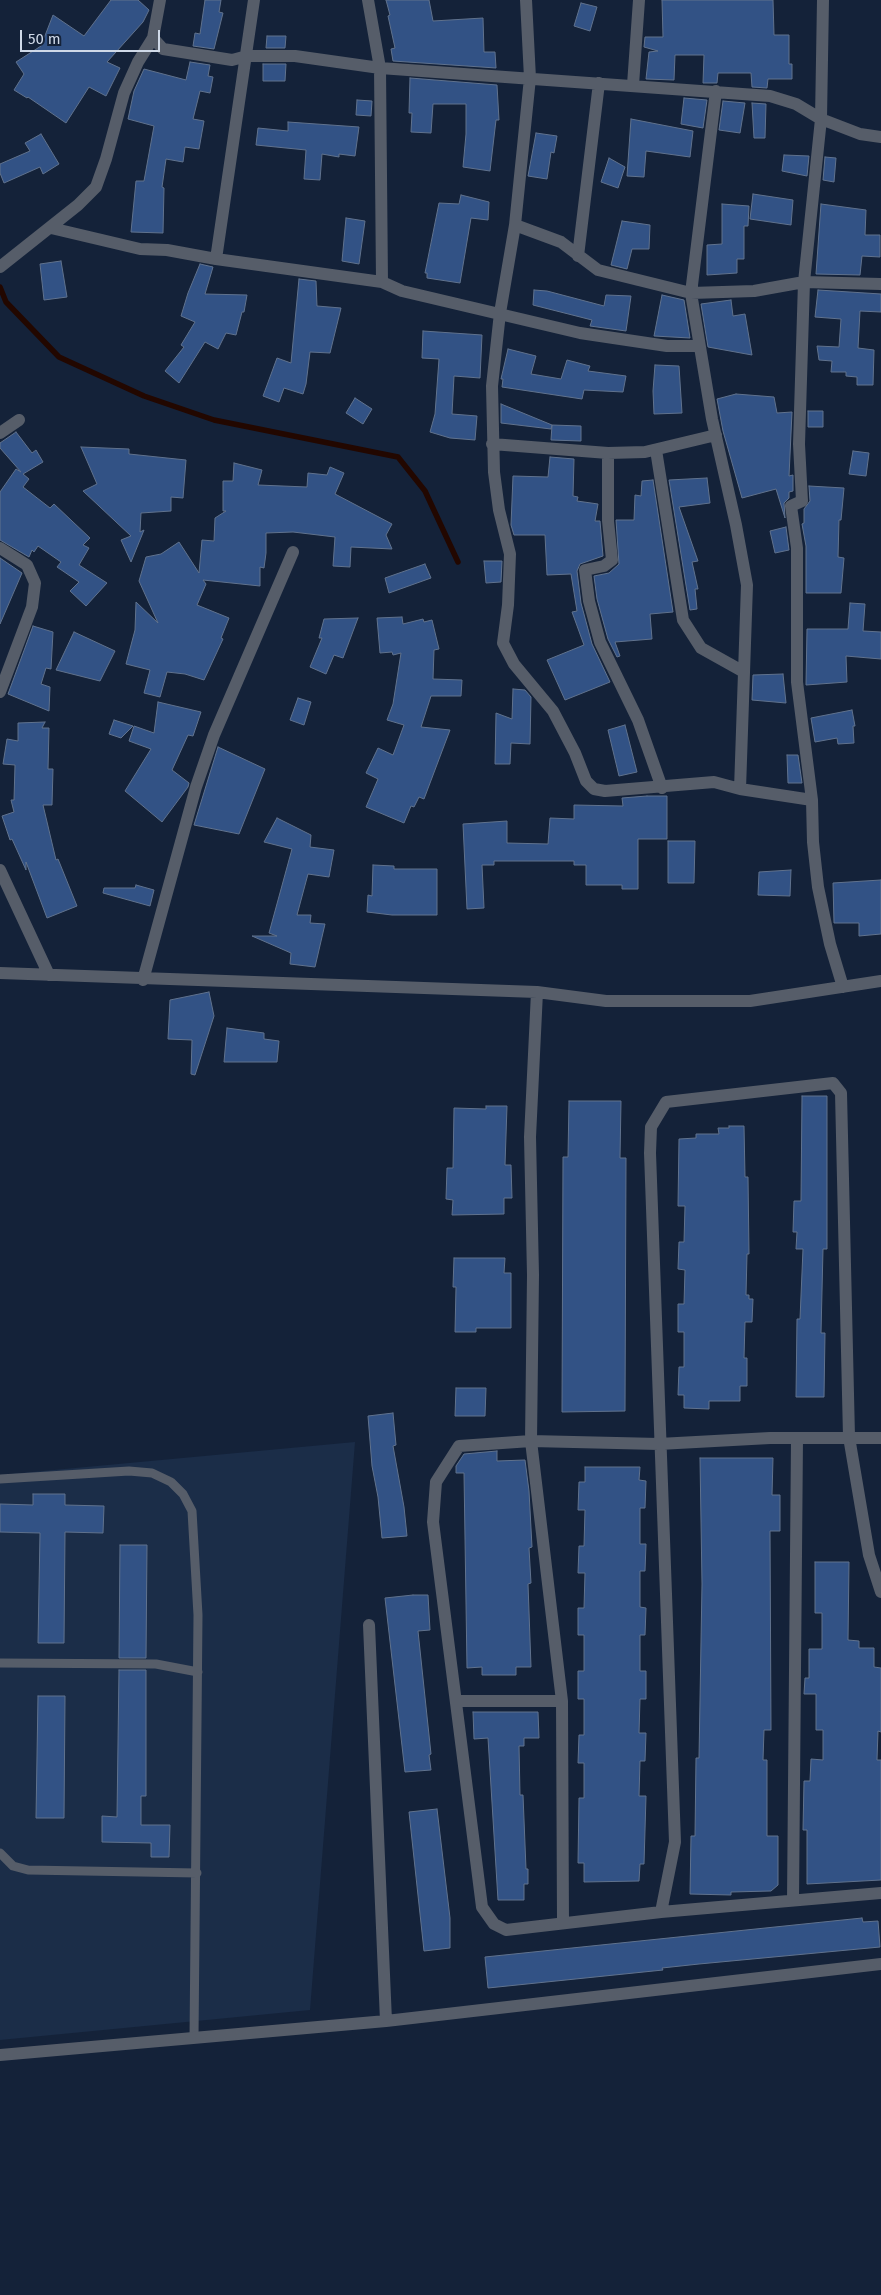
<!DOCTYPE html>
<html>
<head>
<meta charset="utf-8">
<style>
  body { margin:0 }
  #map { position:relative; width:881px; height:2295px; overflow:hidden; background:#142239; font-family:"Fira Sans",sans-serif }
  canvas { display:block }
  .scale { position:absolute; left:20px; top:30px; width:140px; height:22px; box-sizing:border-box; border:2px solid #cfd9e8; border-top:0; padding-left:6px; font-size:15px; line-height:18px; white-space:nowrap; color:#cfd9e8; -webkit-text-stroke:4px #142239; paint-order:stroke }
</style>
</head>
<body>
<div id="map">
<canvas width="881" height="2295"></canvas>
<div class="scale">50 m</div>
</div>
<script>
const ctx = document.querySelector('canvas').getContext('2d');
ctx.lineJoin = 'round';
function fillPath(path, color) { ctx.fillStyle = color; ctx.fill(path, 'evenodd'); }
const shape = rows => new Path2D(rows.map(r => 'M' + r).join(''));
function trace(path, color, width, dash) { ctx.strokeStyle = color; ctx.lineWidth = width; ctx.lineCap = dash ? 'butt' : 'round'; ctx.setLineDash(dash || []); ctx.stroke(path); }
const built = shape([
  [355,1442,310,2010,0,2040,0,1475]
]);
const stream = shape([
  [0,287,6,302,59,357,144,396,214,420,398,457,425,491,458,562]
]);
const building = shape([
  [111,0,138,0,149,10,143,22,107,62,120,68,106,96,89,87,66,123,28,97,27,98,14,90,24,74,16,62,41,46,53,15,84,36,111,0],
  [205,0,221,0,219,12,223,13,214,49,193,46,195,33,200,34,205,0],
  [386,0,429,0,433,21,483,18,484,52,495,52,496,68,393,61,391,49,395,48,388,16,390,15,386,0],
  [662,0,773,0,774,35,789,35,789,64,792,64,792,79,768,79,767,88,752,87,751,73,718,73,717,83,703,83,704,55,675,55,674,80,646,79,649,52,658,51,644,47,645,37,663,37,662,0],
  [581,3,597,7,590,31,574,26,581,3],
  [267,36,286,36,285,48,266,48,267,36],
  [190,62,210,65,208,76,213,77,210,93,200,91,193,119,204,121,199,149,185,147,183,162,166,159,162,187,164,188,163,233,131,232,136,181,144,181,154,126,128,119,134,91,144,69,186,80,190,62],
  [263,64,286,64,285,81,263,81,263,64],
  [410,78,497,85,499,120,496,120,490,171,463,167,466,134,466,104,433,104,431,133,411,132,412,113,409,113,410,78],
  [684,98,707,100,703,128,681,124,684,98],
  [357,100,372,101,371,116,356,115,357,100],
  [723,101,745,103,740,133,719,130,723,101],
  [752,103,766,104,765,138,754,138,752,103],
  [631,119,693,131,690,157,646,151,644,177,627,176,631,119],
  [288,122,359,127,355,156,339,154,339,157,322,154,320,180,304,179,306,150,256,145,258,128,288,131,288,122],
  [536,133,557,136,554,153,551,152,547,179,528,176,536,133],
  [41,134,59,164,43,174,40,167,4,183,0,173,0,164,30,151,25,143,41,134],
  [784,155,809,156,807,176,782,171,784,155],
  [825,157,836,158,834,182,823,180,825,157],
  [609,158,625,167,618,188,601,182,609,158],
  [753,194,793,200,791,225,750,219,753,194],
  [461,195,489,202,488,220,471,218,460,283,427,278,427,273,425,273,439,203,459,204,461,195],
  [722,204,749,206,748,226,744,226,744,259,737,259,737,273,707,275,707,245,722,244,722,204],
  [821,204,866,210,865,235,880,235,880,257,862,256,860,275,816,274,821,204],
  [346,218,365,221,359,264,342,261,346,218],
  [622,221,650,225,649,249,632,249,627,269,611,265,622,221],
  [61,261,67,297,44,300,40,264,61,261],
  [200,264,213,267,205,294,247,295,244,312,242,312,236,335,226,333,218,349,205,342,179,383,165,371,184,347,181,345,195,322,181,316,188,293,200,264],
  [299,279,316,281,317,306,341,308,330,353,310,352,306,384,303,394,284,388,279,402,263,396,277,358,291,363,299,279],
  [534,290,547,291,604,306,606,295,631,296,626,331,590,326,592,320,533,305,534,290],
  [818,290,881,294,881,312,860,311,858,348,874,350,873,385,857,385,857,377,846,376,846,372,831,372,832,361,819,360,817,346,839,347,841,319,815,317,818,290],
  [662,295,684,300,690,338,654,336,662,295],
  [731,300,733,316,745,314,752,355,708,347,701,304,731,300],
  [423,331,482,335,480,378,454,376,452,414,477,416,475,440,450,438,430,432,435,414,439,359,422,358,423,331],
  [508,349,536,356,531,374,561,379,567,360,590,366,588,371,626,376,623,392,584,390,582,399,502,387,503,379,501,379,508,349],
  [655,365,679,366,682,413,654,414,653,391,655,365],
  [736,394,774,397,777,413,792,412,789,476,793,475,793,491,789,492,789,498,784,503,785,518,776,489,742,498,723,431,717,399,736,394],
  [355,398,372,409,363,424,346,413,355,398],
  [501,404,552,425,581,426,581,441,551,440,552,425,551,429,501,423,501,404],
  [808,411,823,411,823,427,808,427,808,411],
  [16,432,32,453,36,450,43,462,23,474,29,479,23,487,50,508,54,504,90,538,83,545,89,548,79,565,107,583,86,606,70,591,79,582,57,567,61,562,38,546,34,552,32,550,29,557,0,540,0,492,16,469,21,472,0,448,0,443,16,432],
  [81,447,129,449,129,454,186,460,183,498,171,497,171,511,141,513,140,532,144,530,131,562,121,540,131,536,83,491,97,484,81,447],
  [853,451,869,453,866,476,849,474,853,451],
  [550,457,574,459,573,496,578,497,577,501,598,504,595,521,600,521,603,556,580,564,577,571,581,603,592,644,610,682,565,700,547,660,584,645,572,612,577,611,571,574,547,575,545,535,514,535,511,525,513,476,548,477,550,457],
  [234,463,262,470,258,485,307,487,308,473,327,475,330,467,344,473,335,494,392,524,386,535,392,549,351,547,350,567,333,566,335,537,293,532,266,533,266,553,264,568,260,567,260,586,203,580,206,584,197,605,229,618,221,638,223,639,204,680,185,674,167,672,160,697,144,693,150,670,126,664,135,630,136,602,158,623,139,581,146,557,161,554,179,542,199,573,202,540,214,541,215,518,226,511,223,511,223,481,233,481,234,463],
  [707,478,710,503,679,507,698,561,692,562,698,589,695,589,697,609,690,610,669,480,707,478],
  [653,480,673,612,650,614,652,639,615,642,620,656,617,657,608,639,597,599,594,576,609,573,619,564,616,520,634,520,635,495,641,496,642,481,653,480],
  [809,486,844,488,841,520,839,520,838,557,844,558,841,593,806,593,806,546,802,524,804,523,804,509,810,501,809,486],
  [786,527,789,550,775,553,770,531,786,527],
  [0,558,22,573,0,624,0,558],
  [484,561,502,561,501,582,486,583,484,561],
  [425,564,431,578,389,593,385,578,425,564],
  [850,603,865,604,863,631,881,632,881,659,846,656,847,682,806,685,807,629,848,629,850,603],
  [402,617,403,624,423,619,424,622,432,620,439,649,434,650,433,679,462,680,461,696,431,696,421,727,450,730,424,799,419,797,414,807,411,806,404,823,366,807,378,779,366,773,378,748,393,755,404,725,387,720,393,704,401,653,393,655,392,652,380,653,377,618,402,617],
  [358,618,343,658,334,655,326,674,310,667,322,638,319,638,324,619,358,618],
  [33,626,53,632,51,669,46,668,41,684,50,687,49,711,8,694,33,626],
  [74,632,115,651,100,681,56,670,74,632],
  [783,674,786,703,752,700,753,675,783,674],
  [513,689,525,690,531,697,530,744,511,743,510,764,495,764,496,713,512,719,513,689],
  [298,698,311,702,304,725,290,720,298,698],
  [158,702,201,712,193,736,188,735,172,770,189,783,188,787,162,822,125,791,151,749,129,741,134,726,154,733,158,702],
  [852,710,855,726,853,726,854,743,838,744,837,738,815,742,811,718,852,710],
  [114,720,133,726,121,738,109,734,114,720],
  [45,722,42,728,49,728,48,769,53,769,52,805,43,805,56,860,58,859,77,906,47,918,26,862,26,870,12,839,10,840,2,816,14,812,11,800,14,800,15,765,3,764,7,739,18,741,18,723,45,722],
  [625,725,637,772,619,776,608,730,625,725],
  [218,747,265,769,239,834,194,825,218,747],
  [787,755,798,755,802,783,788,783,787,755],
  [647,796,667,796,667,839,638,839,638,889,622,889,622,885,586,885,586,865,574,865,574,861,494,861,494,865,482,865,484,908,467,909,463,824,507,821,507,843,548,844,550,818,574,819,574,805,623,806,622,798,647,796],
  [277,818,311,835,310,847,334,850,329,877,308,874,297,915,311,915,310,923,325,924,315,967,290,964,291,953,252,936,277,936,269,933,292,849,264,842,277,818],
  [668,841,695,841,694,883,668,883,668,841],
  [373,865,394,866,394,869,437,869,437,915,392,915,367,912,368,895,372,896,373,865],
  [791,870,790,896,758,895,759,872,791,870],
  [881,880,881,934,859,936,859,923,834,923,833,883,881,880],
  [136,885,154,890,150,906,103,893,104,888,135,888,136,885],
  [209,992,214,1016,195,1075,191,1074,192,1040,168,1039,170,1000,209,992],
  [227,1028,264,1033,264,1039,279,1041,277,1062,224,1062,227,1028],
  [802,1096,827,1096,827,1249,823,1249,821,1333,825,1333,824,1397,796,1397,797,1319,800,1319,803,1249,796,1249,797,1232,793,1232,794,1201,801,1201,802,1096],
  [569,1101,621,1101,620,1158,626,1158,625,1411,562,1412,563,1157,568,1157,569,1101],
  [486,1106,507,1106,505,1165,511,1165,512,1198,504,1198,504,1214,452,1215,453,1200,446,1199,447,1168,453,1168,454,1108,486,1109,486,1106],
  [729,1126,744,1126,745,1177,748,1177,749,1254,747,1254,746,1295,749,1295,749,1299,753,1299,752,1322,745,1322,744,1358,747,1358,747,1386,740,1386,740,1401,709,1401,709,1409,684,1408,684,1395,678,1395,679,1367,684,1367,684,1332,678,1332,678,1304,684,1304,685,1270,678,1269,679,1242,684,1242,685,1206,678,1206,679,1139,696,1138,696,1134,719,1134,718,1128,729,1128,729,1126],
  [454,1258,505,1258,504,1273,511,1273,511,1328,476,1328,476,1332,455,1332,456,1287,453,1287,454,1258],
  [456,1388,486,1388,485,1416,455,1416,456,1388],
  [393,1413,396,1445,393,1446,404,1507,407,1536,382,1538,378,1497,372,1466,368,1416,393,1413],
  [497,1451,497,1461,525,1460,529,1491,532,1547,529,1548,531,1583,528,1584,531,1667,516,1667,516,1675,482,1675,482,1667,467,1668,464,1473,456,1473,456,1466,464,1454,497,1451],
  [700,1458,773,1458,772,1495,780,1495,780,1531,770,1531,771,1730,764,1730,763,1760,767,1760,767,1836,778,1836,778,1885,771,1891,731,1892,731,1895,690,1894,691,1836,695,1836,696,1758,699,1758,702,1584,700,1458],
  [585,1467,640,1467,639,1480,646,1481,645,1508,640,1508,640,1544,646,1544,645,1571,640,1571,640,1607,646,1608,645,1635,640,1635,640,1671,646,1671,646,1699,640,1699,639,1733,646,1733,645,1761,640,1761,639,1796,646,1796,644,1864,640,1864,639,1881,584,1882,584,1863,578,1863,579,1798,584,1798,584,1763,578,1763,579,1735,584,1735,584,1699,578,1699,578,1671,584,1671,584,1635,578,1635,578,1608,584,1608,585,1573,578,1573,579,1546,584,1546,585,1510,578,1510,579,1482,585,1482,585,1467],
  [33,1494,65,1494,65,1505,104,1506,103,1533,65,1532,64,1643,38,1643,40,1533,0,1532,0,1504,33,1505,33,1494],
  [120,1545,147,1545,146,1658,119,1658,120,1545],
  [815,1562,849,1562,848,1640,859,1641,859,1648,874,1648,874,1667,881,1668,881,1732,878,1731,877,1760,881,1760,881,1880,807,1884,807,1830,803,1830,804,1781,810,1781,811,1759,823,1760,823,1730,816,1730,816,1694,804,1694,805,1678,809,1678,809,1649,822,1649,822,1613,815,1613,815,1562],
  [413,1595,428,1595,430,1630,418,1631,431,1754,429,1755,431,1770,405,1772,385,1598,413,1595],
  [119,1670,146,1670,146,1796,141,1796,141,1825,170,1825,169,1857,151,1857,151,1843,102,1842,102,1816,117,1817,119,1670],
  [38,1696,65,1696,64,1818,36,1818,38,1696],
  [473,1712,538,1712,539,1738,524,1738,524,1746,519,1746,520,1795,523,1795,526,1869,528,1869,528,1884,524,1884,524,1900,498,1900,488,1738,474,1739,473,1712],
  [437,1809,450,1918,450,1948,424,1951,409,1812,437,1809],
  [862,1918,863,1922,878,1921,880,1947,699,1964,662,1968,663,1970,488,1988,485,1957,862,1918]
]);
const service = shape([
  [0,1479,129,1471,152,1473,171,1482,183,1494,192,1511,198,1615,194,2038],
  [0,1663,156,1664,198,1672],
  [0,1853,13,1866,28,1870,197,1873]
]);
const minor = shape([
  [368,0,380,68,382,282],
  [526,0,530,78,515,225,500,313,492,386,494,472,499,510,510,554,508,605,503,643,514,664,553,711,575,753,586,781,594,789,605,791,714,782,740,789,812,800],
  [823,0,821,119,804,282,799,444,802,501,791,506,797,548,797,682,812,800,813,842,818,887,830,944,843,987],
  [153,38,163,49,232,60,247,56,295,56,380,68,770,96,796,104,821,119,860,134,881,137],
  [633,85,639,0],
  [716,91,691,293,712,419,736,525,747,585,740,789],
  [515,225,561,242,598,270,691,293,754,291,804,282,881,284],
  [51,228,140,249,167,250,216,259,382,282,402,291,580,333,667,346,699,346],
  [578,256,599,83],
  [216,259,254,0],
  [0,267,78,205,96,187,106,159,124,93,138,62,153,38,160,0],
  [0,433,19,420],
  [492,444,608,453,645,452,716,435],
  [656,450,683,620,701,648,744,672],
  [608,453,608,521,612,560,604,566,585,570,589,601,600,642,638,720,662,788],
  [0,548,27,565,35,583,32,607,0,692],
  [0,870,49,975],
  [0,973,537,992,606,1001,750,1001,881,981],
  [143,980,196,787,214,735,293,552],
  [537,992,530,1137,533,1275,531,1441,562,1701,563,1923],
  [881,1438,770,1438,659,1444,531,1441,459,1446,436,1482,433,1522,482,1907,494,1924,506,1930,661,1912,881,1893],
  [369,1625,386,2021],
  [456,1701,562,1701],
  [793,1900,797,1439],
  [661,1912,675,1842,650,1153,651,1127,666,1102,833,1083,841,1093,849,1437,869,1555,881,1592],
  [0,2055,386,2021,881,1964]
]);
fillPath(built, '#1b2d48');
trace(stream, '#220700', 5.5);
fillPath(building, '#325285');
trace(building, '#60728d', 1);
trace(service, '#565d69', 9);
trace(minor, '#565d69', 12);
</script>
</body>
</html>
